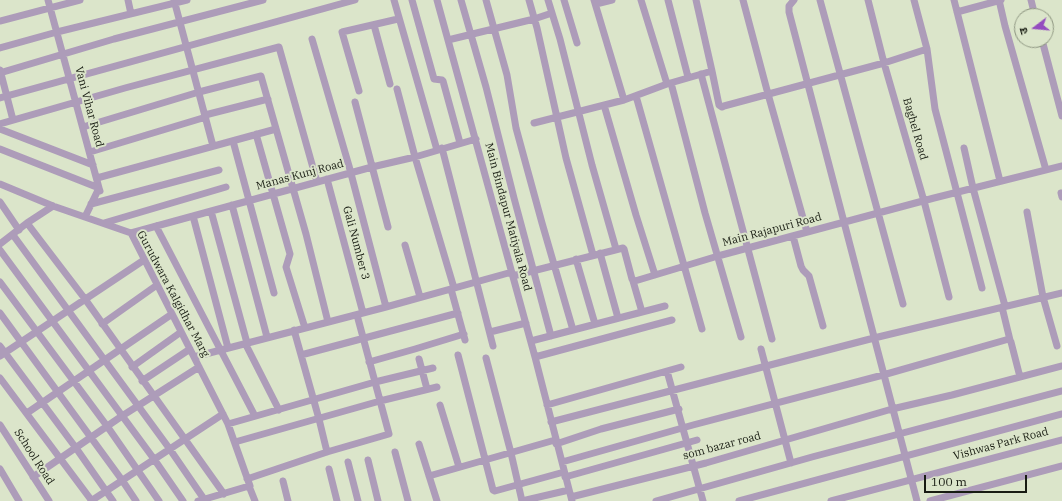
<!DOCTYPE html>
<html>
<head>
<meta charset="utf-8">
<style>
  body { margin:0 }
  #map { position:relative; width:1062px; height:501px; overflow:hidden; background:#dbe5ca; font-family:"IBM Plex Serif","Noto Sans Devanagari",serif }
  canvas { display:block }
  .north { position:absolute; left:1014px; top:8px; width:40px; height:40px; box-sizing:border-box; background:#dbe5ca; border:1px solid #8d9580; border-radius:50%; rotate:254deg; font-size:11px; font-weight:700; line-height:16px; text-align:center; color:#181c12 }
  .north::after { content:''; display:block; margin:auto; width:14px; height:18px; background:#944cbf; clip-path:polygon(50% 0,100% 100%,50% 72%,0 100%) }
  .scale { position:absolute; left:924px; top:475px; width:103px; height:18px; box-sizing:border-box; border:2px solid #181c12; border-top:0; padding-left:5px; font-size:12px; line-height:14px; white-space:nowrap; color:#181c12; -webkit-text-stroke:3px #dbe5ca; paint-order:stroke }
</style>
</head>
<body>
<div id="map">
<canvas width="1062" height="501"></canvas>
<div class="north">उ</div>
<div class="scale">100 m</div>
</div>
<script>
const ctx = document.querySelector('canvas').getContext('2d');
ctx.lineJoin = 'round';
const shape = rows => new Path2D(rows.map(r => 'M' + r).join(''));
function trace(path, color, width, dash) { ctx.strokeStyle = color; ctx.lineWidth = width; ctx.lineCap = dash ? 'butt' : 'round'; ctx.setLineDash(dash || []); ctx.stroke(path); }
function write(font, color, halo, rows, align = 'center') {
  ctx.font = font + ' "IBM Plex Serif",serif'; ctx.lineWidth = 4; ctx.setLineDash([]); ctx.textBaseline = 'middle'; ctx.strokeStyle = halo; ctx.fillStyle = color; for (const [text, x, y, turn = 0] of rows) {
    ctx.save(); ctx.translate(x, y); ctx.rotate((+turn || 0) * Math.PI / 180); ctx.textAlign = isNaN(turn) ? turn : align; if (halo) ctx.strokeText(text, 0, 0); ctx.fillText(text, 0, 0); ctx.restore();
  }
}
const minor = shape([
  [48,0,99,188,85,217],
  [128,0,131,14],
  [174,0,213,146],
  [394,0,437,150],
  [412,0,434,79,442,80,443,81,460,143],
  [437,0,535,357,572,501],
  [461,0,486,87,514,198,551,336],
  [486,0,507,75,516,128,522,150,542,223,573,330],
  [529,0,537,28,566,158,593,255],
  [548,0,560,39,592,165,616,249],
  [564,0,577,43],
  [594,0,624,100],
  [641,0,667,84],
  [668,0,688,77],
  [696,0,712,71],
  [743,0,768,94,807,232],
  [794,0,789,6,789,12,917,501],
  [820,0,903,304],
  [868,0,884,63,924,201,949,297],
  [914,0,927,49,935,109,982,288],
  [954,0,1000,181],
  [999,0,1005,26,1046,170],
  [1031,0,1035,16],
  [596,4,612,0],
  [957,12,1001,0],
  [0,21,80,0],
  [374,25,390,84],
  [312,39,349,166,386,307],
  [448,40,534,19,552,13],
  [1042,40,1062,116],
  [0,48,57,32,187,0],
  [0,70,13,120],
  [0,73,114,39,263,0],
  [701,74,772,339],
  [671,83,705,213,741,337],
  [397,89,415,157,454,288],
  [359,91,342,32,398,19],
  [636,96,702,329],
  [0,98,355,0],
  [355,102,388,227],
  [604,105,636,215,655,275],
  [205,115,268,99],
  [534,123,624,100,667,84,712,71,719,105,722,107,724,106,884,63,927,49],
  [0,124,125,88,279,47,317,182],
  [83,127,199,92,261,76,306,234,328,322],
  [0,129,93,165],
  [256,134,290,254,286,267,305,328],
  [233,141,274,293],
  [442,148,493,346],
  [964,148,973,188,1005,306],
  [0,149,99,188,100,191],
  [90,152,206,117],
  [97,178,276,129],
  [327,179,363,313],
  [0,184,53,206,131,233,228,424,250,486],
  [1061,193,1062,197],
  [0,202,19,230],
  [91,204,219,170],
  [232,205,267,337],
  [211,211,247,343],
  [1027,212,1043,297,1057,346],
  [193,216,228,348],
  [27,223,85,299,224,494],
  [104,223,226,187],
  [156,226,255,416],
  [131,233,372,167,415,157,476,139],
  [13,235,169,448,204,499],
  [793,236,801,266,803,270,809,276,823,326],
  [0,244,27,223,53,206],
  [405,245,420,297],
  [0,250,154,459,183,501],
  [600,253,618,318],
  [576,259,595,324],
  [513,276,623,248,624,249,632,279,635,281,718,256,934,198,1062,166],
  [633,281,642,312],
  [0,282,107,426,159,501],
  [451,289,465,340],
  [1002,307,1010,340],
  [0,313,122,480,136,501],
  [102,324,157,285],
  [294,330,319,419,327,452],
  [490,332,526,323],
  [531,341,665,306],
  [245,343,279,410],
  [0,346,76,448,113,501],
  [761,349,791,463],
  [301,355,458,313],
  [458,355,493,490,495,491,564,472],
  [0,356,144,260],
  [194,357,386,307,512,272],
  [535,357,672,320],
  [486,358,511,453,522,501],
  [419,359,427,389],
  [369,362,415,349,464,334],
  [132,367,181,332],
  [667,371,703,501],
  [0,378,92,501],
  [142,381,190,349],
  [440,405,459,467],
  [547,405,681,367],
  [27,413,172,314],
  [551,422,874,338,1062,293],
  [228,424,375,382,433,368],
  [0,425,49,501],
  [235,442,380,401,437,387],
  [419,444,437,501],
  [556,444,601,429,679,409],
  [395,452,408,501],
  [368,460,378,501],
  [348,462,358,501],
  [562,462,693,425,883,375,1009,339,1011,342,1020,377],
  [0,469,19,501],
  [329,469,337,501],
  [429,476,555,440],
  [33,477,122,416,199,367],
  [565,477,697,440],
  [247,479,327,452,389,434,357,315],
  [283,481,288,501],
  [571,497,706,463,892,409,952,395,1062,366],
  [91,501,223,414],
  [198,501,249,486,255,501],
  [522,501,569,490],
  [656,501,812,457,1062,391],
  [739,501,1062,414],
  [831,501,1062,440],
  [930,501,1062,466]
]);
const streetNames = [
  ["Vani Vihar Road",89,107,75],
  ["Baghel Road",915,129,74],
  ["Manas Kunj Road",300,175,-15],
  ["Main Bindapur Matiyala Road",508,217,75],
  ["Main Rajapuri Road",772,230,-15],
  ["Gali Number 3",356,243,75],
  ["Gurudwara Kalgidhar Marg",173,294,62],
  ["Vishwas Park Road",1001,444,-15],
  ["som bazar road",722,446,-15],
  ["School Road",34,457,57]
];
trace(minor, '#ad9cb9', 7);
write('11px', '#181c12', '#dbe5ca', streetNames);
</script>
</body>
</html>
